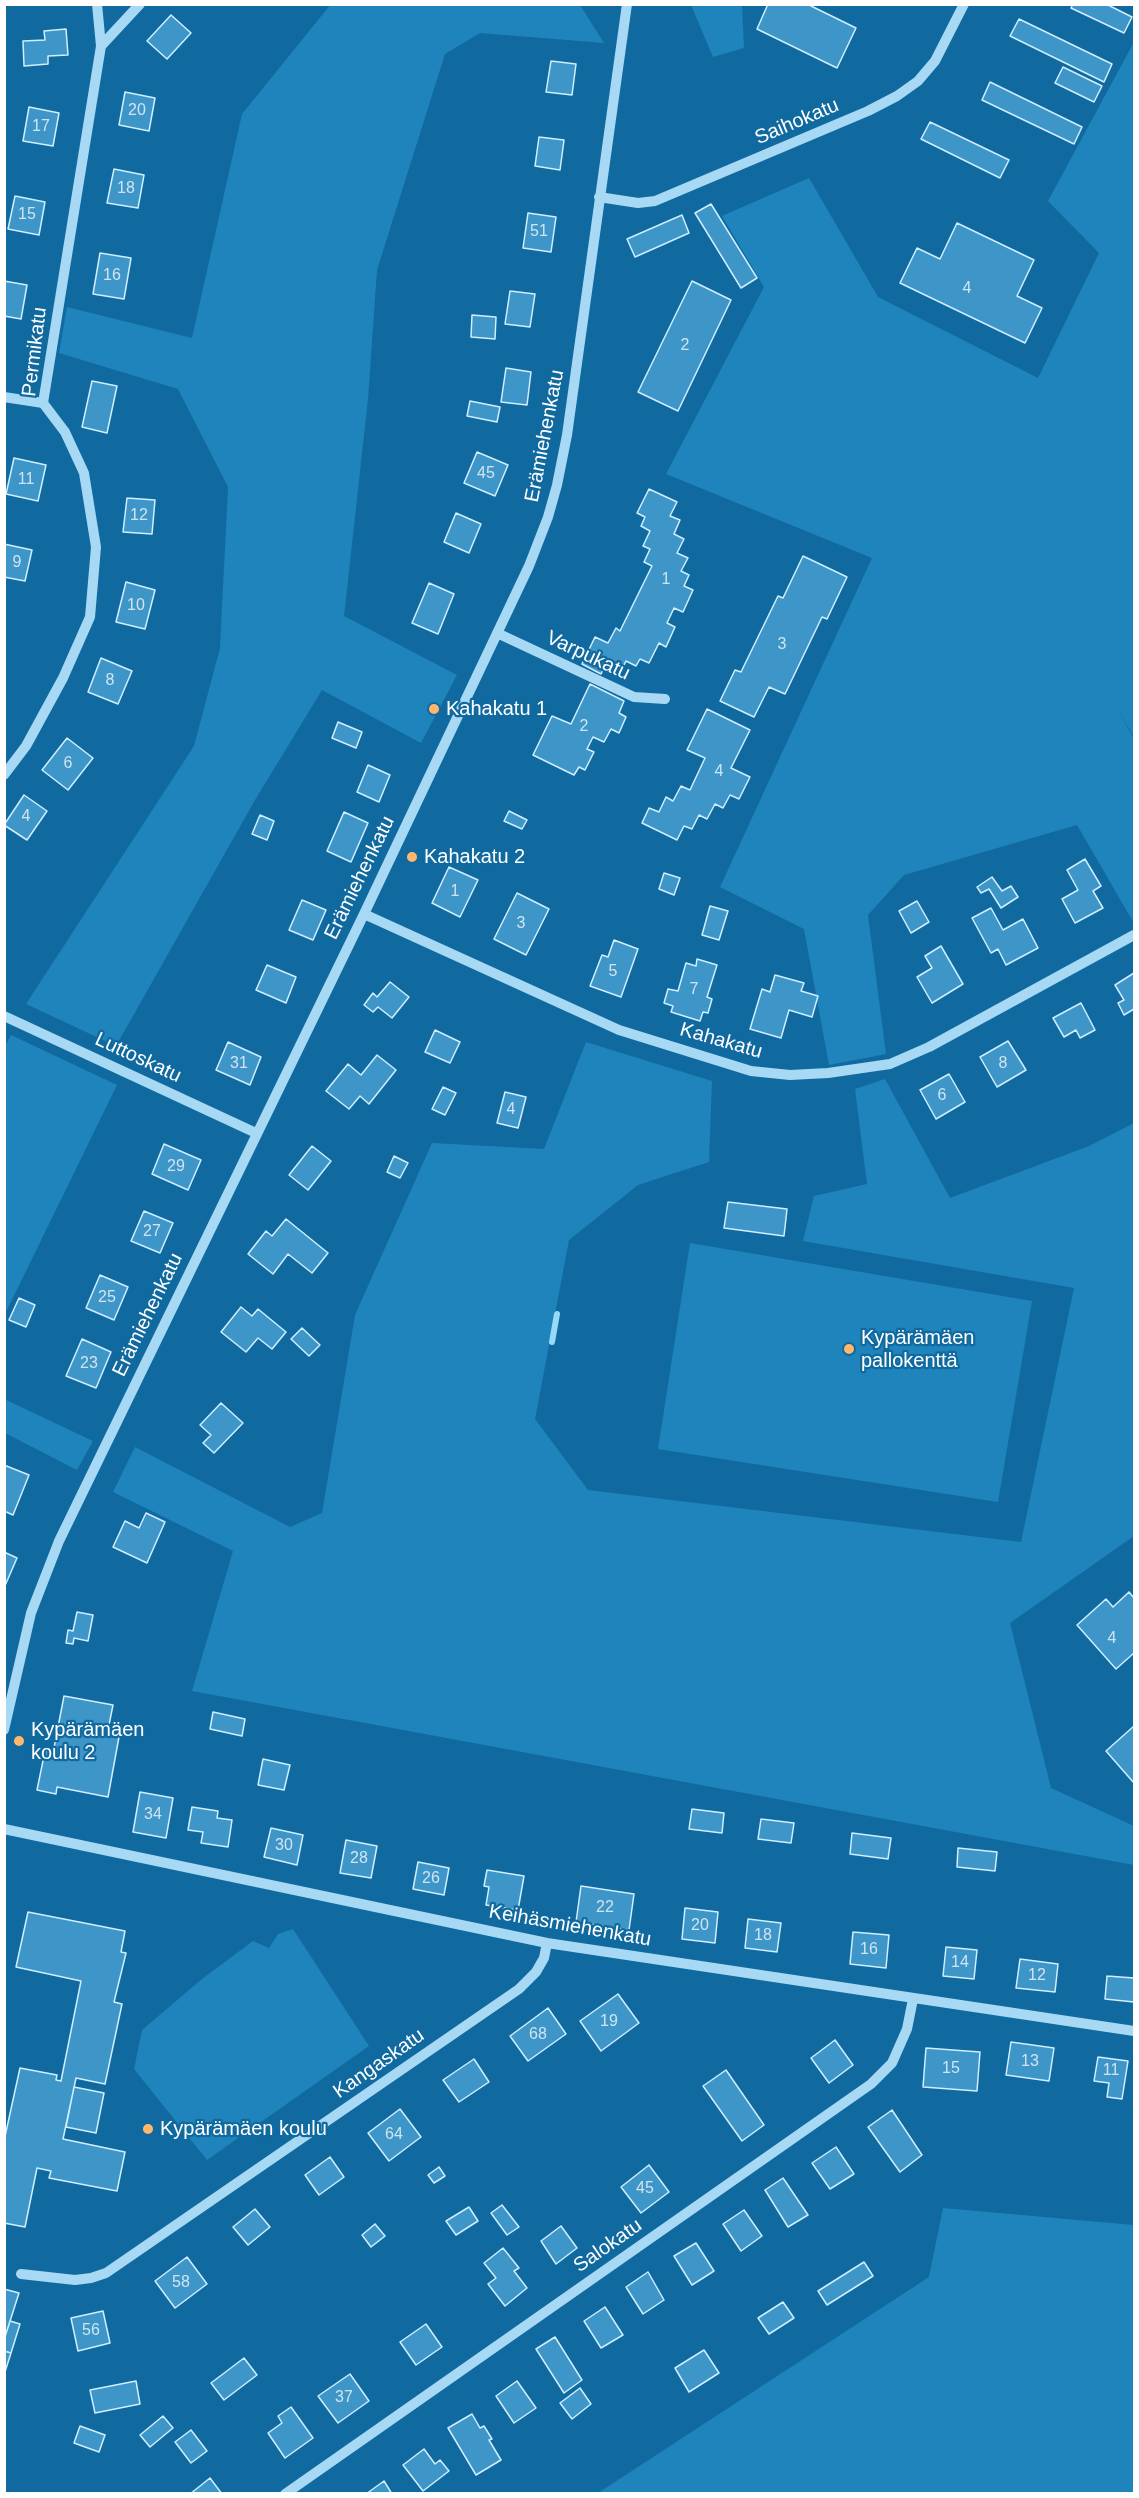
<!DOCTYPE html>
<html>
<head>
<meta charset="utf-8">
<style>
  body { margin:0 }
  #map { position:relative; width:1139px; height:2498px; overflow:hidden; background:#106a9f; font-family:Helvetica,sans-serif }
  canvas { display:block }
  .frame { position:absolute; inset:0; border:6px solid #fff; pointer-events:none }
</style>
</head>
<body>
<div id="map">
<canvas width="1139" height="2498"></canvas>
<div class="frame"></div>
</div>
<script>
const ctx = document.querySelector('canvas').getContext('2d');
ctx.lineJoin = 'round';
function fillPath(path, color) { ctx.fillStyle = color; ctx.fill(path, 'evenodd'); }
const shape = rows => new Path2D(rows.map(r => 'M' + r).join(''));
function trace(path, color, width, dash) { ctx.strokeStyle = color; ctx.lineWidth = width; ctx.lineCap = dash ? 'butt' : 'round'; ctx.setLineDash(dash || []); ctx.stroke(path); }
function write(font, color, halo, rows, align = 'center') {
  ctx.font = font + ' Helvetica,sans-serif'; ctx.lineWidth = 4.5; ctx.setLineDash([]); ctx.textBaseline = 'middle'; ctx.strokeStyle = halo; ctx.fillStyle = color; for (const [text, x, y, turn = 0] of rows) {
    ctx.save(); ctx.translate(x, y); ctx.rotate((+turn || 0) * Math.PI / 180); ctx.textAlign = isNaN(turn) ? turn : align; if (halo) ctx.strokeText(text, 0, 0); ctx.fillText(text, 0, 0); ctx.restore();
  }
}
const green = shape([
  [331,4,580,5,604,43,480,33,445,54,377,270,368,399,344,616,457,675,421,743,322,690,255,800,116,1046,26,1004,194,746,220,648,228,487,178,389,59,353,67,307,192,338,242,114],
  [691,5,742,5,744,48,713,57],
  [1134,42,1134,737,1118,710,1134,739,1134,919,1132,920,1077,825,904,875,868,915,886,1054,829,1065,804,929,720,887,872,558,666,474,764,287,722,216,809,178,878,297,1038,378,1099,253,1048,201],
  [11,1035,117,1085,5,1314,4,1048],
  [586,1042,712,1081,709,1162,638,1185,569,1240,535,1419,588,1490,1021,1542,1074,1288,803,1241,814,1196,867,1184,855,1089,885,1079,950,1198,1089,1146,1134,1123,1134,1536,1010,1623,1051,1788,1134,1826,1134,1865,192,1691,233,1551,113,1492,135,1447,290,1527,322,1513,355,1315,432,1143,544,1149],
  [690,1243,1032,1301,998,1502,658,1449],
  [4,1399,93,1441,77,1470,5,1433],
  [293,1929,369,2046,207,2160,134,2069,142,2030,202,1979,253,1941,269,1948,278,1934],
  [943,2208,1134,2225,1134,2493,598,2493,929,2277]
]);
const stream = shape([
  [552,1342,557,1314]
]);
const building = shape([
  [768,4,807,4,856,28,837,68,757,29,768,4],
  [1073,4,1106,4,1132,17,1124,33,1071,8,1073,4],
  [171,15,191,33,167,59,147,41,171,15],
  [1019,19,1112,64,1104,82,1010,36,1019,19],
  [66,29,68,55,48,56,48,64,24,66,23,41,45,40,44,31,66,29],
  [551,61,576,64,572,95,546,92,551,61],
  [1063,67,1102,86,1094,102,1055,83,1063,67],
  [990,82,1082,127,1074,144,982,100,990,82],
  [125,92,155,98,149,131,119,125,125,92],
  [29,107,59,113,53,146,23,141,29,107],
  [930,122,1009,160,1000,178,921,139,930,122],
  [539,137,564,140,560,170,535,166,539,137],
  [114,169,144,175,138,208,107,203,114,169],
  [15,196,45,202,39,235,8,229,15,196],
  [711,204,757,278,741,288,695,213,711,204],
  [528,213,556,217,551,252,523,248,528,213],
  [682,215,689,233,635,257,627,239,682,215],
  [957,223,1034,260,1017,296,1042,308,1025,343,900,283,917,248,940,259,957,223],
  [100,253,131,258,124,299,93,294,100,253],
  [4,281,27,285,21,319,4,316,4,281],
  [692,281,731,300,678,411,638,392,692,281],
  [510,291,535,294,530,327,505,324,510,291],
  [472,315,496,317,495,339,471,337,472,315],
  [506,368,531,372,527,405,501,402,506,368],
  [92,381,117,386,107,433,82,427,92,381],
  [470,401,500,407,497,422,467,416,470,401],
  [477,452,508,465,495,496,464,483,477,452],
  [14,458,46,465,38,501,6,494,14,458],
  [649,489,677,502,670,516,680,520,674,534,684,539,677,553,688,558,681,571,689,575,684,586,693,590,683,612,674,608,667,623,675,627,666,647,659,643,649,663,640,659,636,666,626,661,621,671,606,664,601,674,582,664,584,660,595,637,608,643,616,628,620,631,652,566,644,562,650,549,643,546,650,531,641,526,645,517,637,513,649,489],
  [127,498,155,500,152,534,123,532,127,498],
  [456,513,481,524,469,553,444,542,456,513],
  [4,544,32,550,25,581,4,577,4,544],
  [803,556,847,577,827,619,822,617,785,694,769,687,754,717,720,701,735,670,741,672,778,596,783,598,803,556],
  [126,582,155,590,145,629,116,622,126,582],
  [429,583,454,594,438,634,412,623,429,583],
  [101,658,132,671,118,704,88,692,101,658],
  [590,684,624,701,619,713,626,717,619,733,611,729,604,742,593,737,587,749,594,752,585,770,579,767,574,775,533,755,552,716,571,724,590,684],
  [707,709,750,730,731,768,750,777,739,799,730,795,723,808,715,804,707,819,699,815,692,829,684,826,677,840,642,823,649,808,659,812,666,797,673,801,681,786,690,790,705,758,687,750,707,709],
  [338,722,362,732,356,748,332,738,338,722],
  [67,738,93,758,68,790,42,770,67,738],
  [368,765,390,775,379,802,357,792,368,765],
  [24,795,47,811,27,840,4,825,24,795],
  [509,811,527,820,522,829,504,821,509,811],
  [344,812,368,823,351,862,327,851,344,812],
  [260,815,274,821,267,840,252,834,260,815],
  [1085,859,1101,886,1093,891,1103,908,1075,923,1062,899,1078,890,1067,870,1085,859],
  [449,867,478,880,460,917,432,903,449,867],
  [664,873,680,878,674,895,659,889,664,873],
  [992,877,1002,891,1011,886,1018,897,1001,908,989,889,981,893,977,887,992,877],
  [517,893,549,909,526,955,494,939,517,893],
  [302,900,326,910,313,940,289,930,302,900],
  [917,901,929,922,911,933,899,911,917,901],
  [710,906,728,911,719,940,702,935,710,906],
  [991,908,1003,930,1023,919,1038,948,1006,965,998,949,991,953,972,918,991,908],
  [614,940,638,949,621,997,590,986,602,955,608,957,614,940],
  [941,946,963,984,932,1003,917,977,932,968,925,956,941,946],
  [697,959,717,965,707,997,712,999,708,1013,703,1012,700,1021,671,1012,673,1006,664,1003,668,989,678,991,686,963,696,966,697,959],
  [267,965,296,977,286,1003,256,990,267,965],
  [1134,973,1134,1009,1124,1015,1118,1003,1124,1000,1115,985,1134,973],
  [775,975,804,983,801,991,818,996,812,1017,789,1010,781,1038,750,1029,762,989,770,992,775,975],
  [390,982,409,997,392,1018,378,1007,373,1012,364,1005,373,993,377,997,390,982],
  [1081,1003,1095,1030,1080,1038,1076,1030,1064,1037,1053,1018,1081,1003],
  [435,1030,460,1042,450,1063,425,1052,435,1030],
  [1008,1041,1026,1070,997,1087,980,1057,1008,1041],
  [228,1042,261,1057,250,1085,216,1070,228,1042],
  [377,1055,396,1070,369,1104,360,1096,349,1109,326,1091,348,1064,361,1075,377,1055],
  [949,1074,965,1102,936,1119,920,1090,949,1074],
  [443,1087,456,1093,445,1115,432,1109,443,1087],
  [505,1092,526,1097,518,1128,497,1123,505,1092],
  [164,1144,201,1160,188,1190,152,1174,164,1144],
  [312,1146,331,1161,308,1190,289,1175,312,1146],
  [394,1156,408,1163,400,1178,387,1172,394,1156],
  [728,1202,787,1209,784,1236,724,1228,728,1202],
  [144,1211,173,1223,160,1253,131,1241,144,1211],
  [286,1219,328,1253,312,1273,288,1254,273,1274,248,1254,266,1231,272,1236,286,1219],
  [100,1275,128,1287,114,1320,86,1308,100,1275],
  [19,1298,35,1305,26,1327,9,1320,19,1298],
  [241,1307,252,1316,258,1309,286,1332,272,1349,258,1338,246,1352,221,1332,241,1307],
  [302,1328,320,1345,309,1356,291,1339,302,1328],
  [82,1339,111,1352,96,1388,66,1376,82,1339],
  [221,1403,243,1423,214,1453,203,1443,211,1435,200,1425,221,1403],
  [4,1465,29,1475,13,1515,4,1511,4,1465],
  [146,1513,165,1522,147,1563,113,1547,125,1521,139,1528,146,1513],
  [4,1552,17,1558,4,1588,4,1552],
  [1129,1592,1134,1598,1134,1653,1116,1669,1077,1625,1106,1599,1113,1607,1129,1592],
  [77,1612,93,1615,88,1641,74,1638,73,1644,66,1643,68,1630,73,1631,77,1612],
  [64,1696,113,1705,107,1735,119,1737,108,1797,57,1787,56,1794,37,1790,45,1751,53,1753,64,1696],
  [213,1712,245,1719,242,1736,210,1729,213,1712],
  [1134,1726,1134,1783,1106,1751,1134,1726],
  [263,1759,290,1765,284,1790,258,1785,263,1759],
  [140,1792,173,1798,166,1838,133,1832,140,1792],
  [192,1807,218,1811,217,1818,232,1820,228,1847,201,1843,203,1832,188,1830,192,1807],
  [692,1809,724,1813,722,1833,689,1829,692,1809],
  [761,1819,794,1823,791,1843,758,1839,761,1819],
  [271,1828,303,1835,297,1865,264,1857,271,1828],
  [852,1833,891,1838,888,1859,850,1854,852,1833],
  [346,1840,377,1846,371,1878,340,1873,346,1840],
  [958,1848,997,1852,995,1871,957,1867,958,1848],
  [418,1862,449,1868,444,1895,413,1889,418,1862],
  [487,1870,524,1876,518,1910,486,1905,489,1887,484,1886,487,1870],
  [581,1886,634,1894,629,1930,576,1922,581,1886],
  [685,1908,718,1912,715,1943,682,1939,685,1908],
  [28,1912,125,1931,121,1952,126,1953,114,2002,122,2004,105,2084,76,2078,63,2139,125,2152,117,2191,49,2178,51,2171,37,2168,25,2227,4,2223,4,2141,20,2068,57,2075,56,2080,61,2081,81,1981,16,1967,28,1912],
  [748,1919,781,1923,777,1952,745,1948,748,1919],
  [853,1932,889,1935,886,1968,850,1964,853,1932],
  [946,1947,977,1950,974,1979,943,1976,946,1947],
  [1020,1959,1058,1964,1055,1992,1016,1988,1020,1959],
  [1107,1976,1134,1978,1134,2002,1105,1999,1107,1976],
  [618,1994,639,2023,601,2051,580,2021,618,1994],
  [548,2008,566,2034,528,2061,510,2036,548,2008],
  [835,2040,853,2065,829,2083,811,2058,835,2040],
  [1011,2042,1054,2048,1049,2081,1006,2075,1011,2042],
  [926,2048,980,2052,977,2091,923,2087,926,2048],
  [1098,2057,1128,2061,1122,2099,1107,2097,1109,2083,1094,2081,1098,2057],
  [474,2059,489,2082,459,2102,443,2080,474,2059],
  [726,2070,764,2125,742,2141,703,2086,726,2070],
  [74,2087,104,2093,96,2133,66,2127,74,2087],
  [400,2109,421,2137,389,2161,368,2133,400,2109],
  [892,2110,922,2155,900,2172,868,2127,892,2110],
  [836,2147,854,2174,830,2189,812,2163,836,2147],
  [330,2157,344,2177,319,2195,305,2175,330,2157],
  [649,2165,669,2192,641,2213,621,2187,649,2165],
  [439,2167,445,2176,434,2183,428,2175,439,2167],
  [783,2178,808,2215,788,2227,765,2190,783,2178],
  [502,2205,519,2227,507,2235,491,2213,502,2205],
  [469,2207,478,2221,456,2235,446,2221,469,2207],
  [255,2209,270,2227,248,2245,233,2227,255,2209],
  [744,2210,762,2236,741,2251,723,2224,744,2210],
  [375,2224,385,2236,371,2247,362,2235,375,2224],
  [561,2226,577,2248,556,2264,541,2241,561,2226],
  [696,2243,714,2271,692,2285,674,2256,696,2243],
  [503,2248,519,2268,514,2271,527,2288,505,2306,488,2284,496,2278,484,2263,503,2248],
  [187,2257,207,2284,175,2308,155,2281,187,2257],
  [864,2262,873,2276,827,2305,818,2291,864,2262],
  [648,2272,664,2300,643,2314,626,2287,648,2272],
  [4,2289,19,2293,4,2340,4,2289],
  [783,2302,794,2318,769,2334,758,2318,783,2302],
  [605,2307,623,2335,601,2348,584,2321,605,2307],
  [103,2311,110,2343,78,2351,71,2318,103,2311],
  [10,2321,20,2324,11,2353,4,2351,4,2340,10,2321],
  [426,2324,442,2347,416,2365,400,2342,426,2324],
  [555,2337,582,2380,564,2393,536,2349,555,2337],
  [704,2350,719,2373,689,2392,675,2368,704,2350],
  [4,2351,11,2353,4,2375,4,2351],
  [244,2358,257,2375,224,2400,211,2383,244,2358],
  [350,2374,369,2401,338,2423,318,2396,350,2374],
  [136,2381,140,2404,95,2413,90,2390,136,2381],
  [517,2381,536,2408,514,2423,496,2396,517,2381],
  [580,2388,591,2404,572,2419,560,2403,580,2388],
  [291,2407,313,2438,285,2458,268,2433,282,2423,278,2416,291,2407],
  [472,2414,480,2428,484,2426,492,2439,489,2440,501,2460,476,2475,448,2428,472,2414],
  [163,2416,173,2428,150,2447,140,2435,163,2416],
  [80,2426,105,2435,99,2452,74,2443,80,2426],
  [191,2430,207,2451,191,2463,175,2442,191,2430],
  [424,2449,435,2464,440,2460,449,2471,423,2491,403,2465,424,2449],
  [210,2478,222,2494,190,2494,210,2478],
  [384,2481,392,2494,366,2494,384,2481]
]);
const minor = shape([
  [101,46,140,4],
  [599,197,638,203,655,201,868,111,897,96,918,81,935,61,964,4],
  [4,397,43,403],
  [497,633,634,697,665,699],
  [4,775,26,746,63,678,90,617,96,547,84,473,65,432,43,403,101,46,97,4],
  [364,914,619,1030,751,1071,790,1075,828,1073,890,1064,929,1047,1134,935],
  [4,1016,256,1133],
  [4,1730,31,1613,59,1541,364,914,529,566,548,517,557,485,567,435,627,4],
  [4,1829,547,1943,1134,2031],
  [21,2274,75,2280,91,2278,106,2273,519,1989,536,1972,544,1958,547,1943],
  [285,2494,871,2084,892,2063,907,2029,913,1999]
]);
const markers = [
  [434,709,6,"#ffb86b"],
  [412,857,6,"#ffb86b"],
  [849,1349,6,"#ffb86b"],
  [19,1741,6,"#ffb86b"],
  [148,2129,6,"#ffb86b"]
];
const numberNames = [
  ["20",137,111],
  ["17",41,127],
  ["18",126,189],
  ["15",27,215],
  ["51",539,232],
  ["16",112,276],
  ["4",967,289],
  ["2",685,346],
  ["45",486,474],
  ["11",26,480],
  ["12",139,516],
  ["9",17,563],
  ["1",666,580],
  ["10",136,606],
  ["3",782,645],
  ["8",110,681],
  ["2",584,727],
  ["6",68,764],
  ["4",719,772],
  ["4",26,817],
  ["1",455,892],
  ["3",521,924],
  ["5",613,972],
  ["7",694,990],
  ["31",239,1064],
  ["8",1003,1064],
  ["6",942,1096],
  ["4",511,1110],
  ["29",176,1167],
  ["27",152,1232],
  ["25",107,1298],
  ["23",89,1364],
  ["4",1112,1639],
  ["34",153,1815],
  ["30",284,1846],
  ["28",359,1859],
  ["26",431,1879],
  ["22",605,1908],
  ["20",700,1926],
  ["18",763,1936],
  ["16",869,1950],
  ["14",960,1963],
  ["12",1037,1976],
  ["19",609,2022],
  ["68",538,2035],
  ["13",1030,2062],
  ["15",951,2069],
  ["11",1111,2071],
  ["64",394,2135],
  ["45",645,2189],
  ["58",181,2283],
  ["56",91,2331],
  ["37",344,2398]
];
const streetNames = [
  ["Saihokatu",797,122,-23],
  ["Permikatu",35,352,-83],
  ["Erämiehenkatu",545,436,-79],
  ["Varpukatu",588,656,25],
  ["Erämiehenkatu",360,878,-64],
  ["Kahakatu",721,1041,16],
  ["Luttoskatu",138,1058,25],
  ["Erämiehenkatu",148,1315,-64],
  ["Keihäsmiehenkatu",570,1926,10],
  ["Kangaskatu",379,2064,-35],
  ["Salokatu",608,2246,-35]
];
const poiNames = [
  ["Kahakatu 1",446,709],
  ["Kahakatu 2",424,857],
  ["Kypärämäen",861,1338],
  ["pallokenttä",861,1361],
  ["Kypärämäen",31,1730],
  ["koulu 2",31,1753],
  ["Kypärämäen koulu",160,2129]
];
fillPath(green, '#1f84bc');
trace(stream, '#98d8f9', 6);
fillPath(building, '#3e95c7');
trace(building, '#cfeefe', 1.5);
trace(minor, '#a7d9f5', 10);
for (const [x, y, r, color] of markers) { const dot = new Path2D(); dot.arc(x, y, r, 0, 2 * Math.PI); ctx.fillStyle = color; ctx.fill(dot); trace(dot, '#106a9f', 2); }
write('16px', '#cfe4f1', null, numberNames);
write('20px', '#fff', '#106a9f', streetNames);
write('20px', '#fff', '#106a9f', poiNames, 'left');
</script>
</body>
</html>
